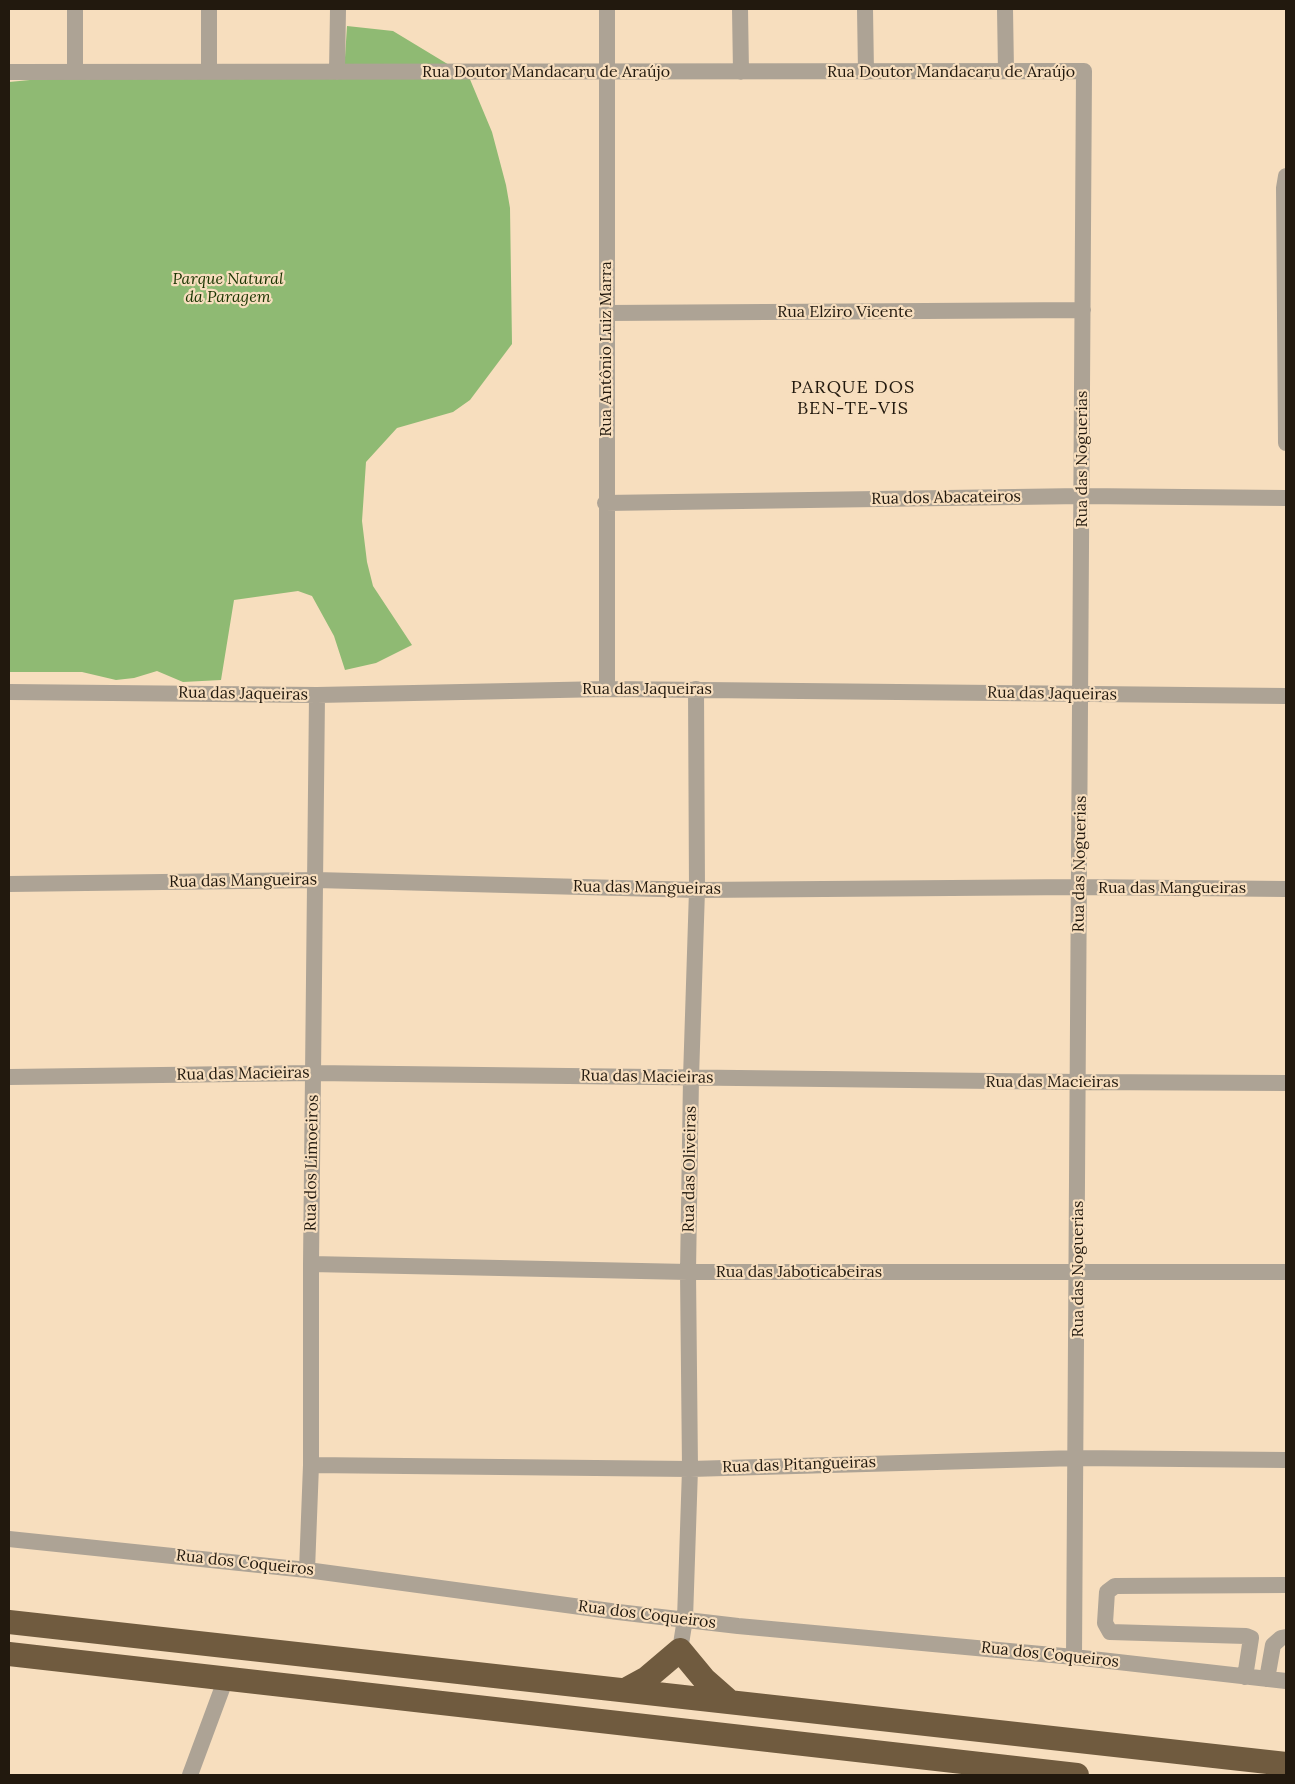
<!DOCTYPE html>
<html>
<head>
<meta charset="utf-8">
<style>
  body { margin:0 }
  #map { position:relative; width:1295px; height:1784px; overflow:hidden; background:#f7debe; font-family:Lora,serif }
  canvas { display:block }
  .frame { position:absolute; inset:0; border:10px solid #22190e; pointer-events:none }
</style>
</head>
<body>
<div id="map">
<canvas width="1295" height="1784"></canvas>
<div class="frame"></div>
</div>
<script>
const ctx = document.querySelector('canvas').getContext('2d');
ctx.lineJoin = 'round';
function fillPath(path, color) { ctx.fillStyle = color; ctx.fill(path, 'evenodd'); }
const shape = rows => new Path2D(rows.map(r => 'M' + r).join(''));
function trace(path, color, width, dash) { ctx.strokeStyle = color; ctx.lineWidth = width; ctx.lineCap = dash ? 'butt' : 'round'; ctx.setLineDash(dash || []); ctx.stroke(path); }
function write(font, color, halo, rows, align = 'center') {
  ctx.font = font + ' Lora,serif'; ctx.lineWidth = 4.5; ctx.setLineDash([]); ctx.textBaseline = 'middle'; ctx.strokeStyle = halo; ctx.fillStyle = color; for (const [text, x, y, turn = 0] of rows) {
    ctx.save(); ctx.translate(x, y); ctx.rotate((+turn || 0) * Math.PI / 180); ctx.textAlign = isNaN(turn) ? turn : align; if (halo) ctx.strokeText(text, 0, 0); ctx.fillText(text, 0, 0); ctx.restore();
  }
}
const forest = shape([
  [347,26,393,31,469,77,492,132,506,185,510,208,512,344,470,400,453,412,397,428,366,462,362,521,367,562,373,586,412,645,376,663,345,670,334,636,312,596,298,591,234,600,221,680,183,682,157,671,134,678,116,680,82,672,9,672,9,82,82,75,344,73]
]);
const minor = shape([
  [75,9,75,72],
  [209,9,209,72],
  [740,9,741,72],
  [865,9,866,72],
  [1005,9,1006,71],
  [9,72,1084,71,1074,1657],
  [337,72,338,9],
  [1286,176,1284,188,1286,443],
  [607,313,1083,310],
  [605,503,1082,496,1286,498],
  [607,689,607,9],
  [9,692,317,695,607,689,1286,696],
  [9,884,316,880,697,890,1078,887,1286,889],
  [9,1077,313,1073,1079,1082,1286,1083],
  [311,1264,688,1272,1286,1272],
  [311,1465,690,1469,1077,1458,1286,1460],
  [9,1539,307,1570,618,1612,738,1626,1074,1657,1286,1681],
  [307,1570,311,1465,311,1264,317,695],
  [680,1650,685,1619,690,1469,688,1272,691,1078,697,890,696,689],
  [1245,1677,1251,1638,1246,1636,1110,1632,1105,1623,1107,1592,1115,1586,1286,1585],
  [1267,1679,1273,1645,1281,1638,1286,1637],
  [190,1775,226,1678]
]);
const highway = shape([
  [9,1622,1286,1764],
  [9,1654,1077,1775],
  [625,1690,647,1678,680,1650,704,1679,729,1701]
]);
const streetNames = [
  ["Rua Doutor Mandacaru de Araújo",546,72],
  ["Rua Doutor Mandacaru de Araújo",951,72],
  ["Rua Elziro Vicente",845,312],
  ["Rua Antônio Luiz Marra",606,349,-90],
  ["Rua das Noguerias",1082,459,-90],
  ["Rua dos Abacateiros",946,498,-1],
  ["Rua das Jaqueiras",647,689],
  ["Rua das Jaqueiras",243,694,1],
  ["Rua das Jaqueiras",1052,694,1],
  ["Rua das Noguerias",1080,864,-89],
  ["Rua das Mangueiras",243,881,-1],
  ["Rua das Mangueiras",647,888,1],
  ["Rua das Mangueiras",1172,888],
  ["Rua das Macieiras",243,1074,-1],
  ["Rua das Macieiras",647,1077,1],
  ["Rua das Macieiras",1052,1082],
  ["Rua dos Limoeiros",312,1163,-89],
  ["Rua das Oliveiras",690,1169,-89],
  ["Rua das Noguerias",1078,1269,-90],
  ["Rua das Jaboticabeiras",799,1272],
  ["Rua das Pitangueiras",799,1465,-2],
  ["Rua dos Coqueiros",245,1563,6],
  ["Rua dos Coqueiros",647,1615,7],
  ["Rua dos Coqueiros",1050,1655,6]
];
const parkNames = [
  ["Parque Natural",228,279],
  ["da Paragem",228,297]
];
const neighbourhoodNames = [
  ["PARQUE DOS",853,388],
  ["BEN-TE-VIS",853,409]
];
fillPath(forest, '#8fba73');
trace(minor, '#ada395', 16);
trace(highway, '#705b3f', 24);
write('16px', '#22190e', '#f7debe', streetNames);
write('italic 16px', '#193401', '#f7debe', parkNames);
ctx.letterSpacing = '1px';
write('18px', '#22190e', '#f7debe', neighbourhoodNames);
ctx.letterSpacing = '0px';
</script>
</body>
</html>
